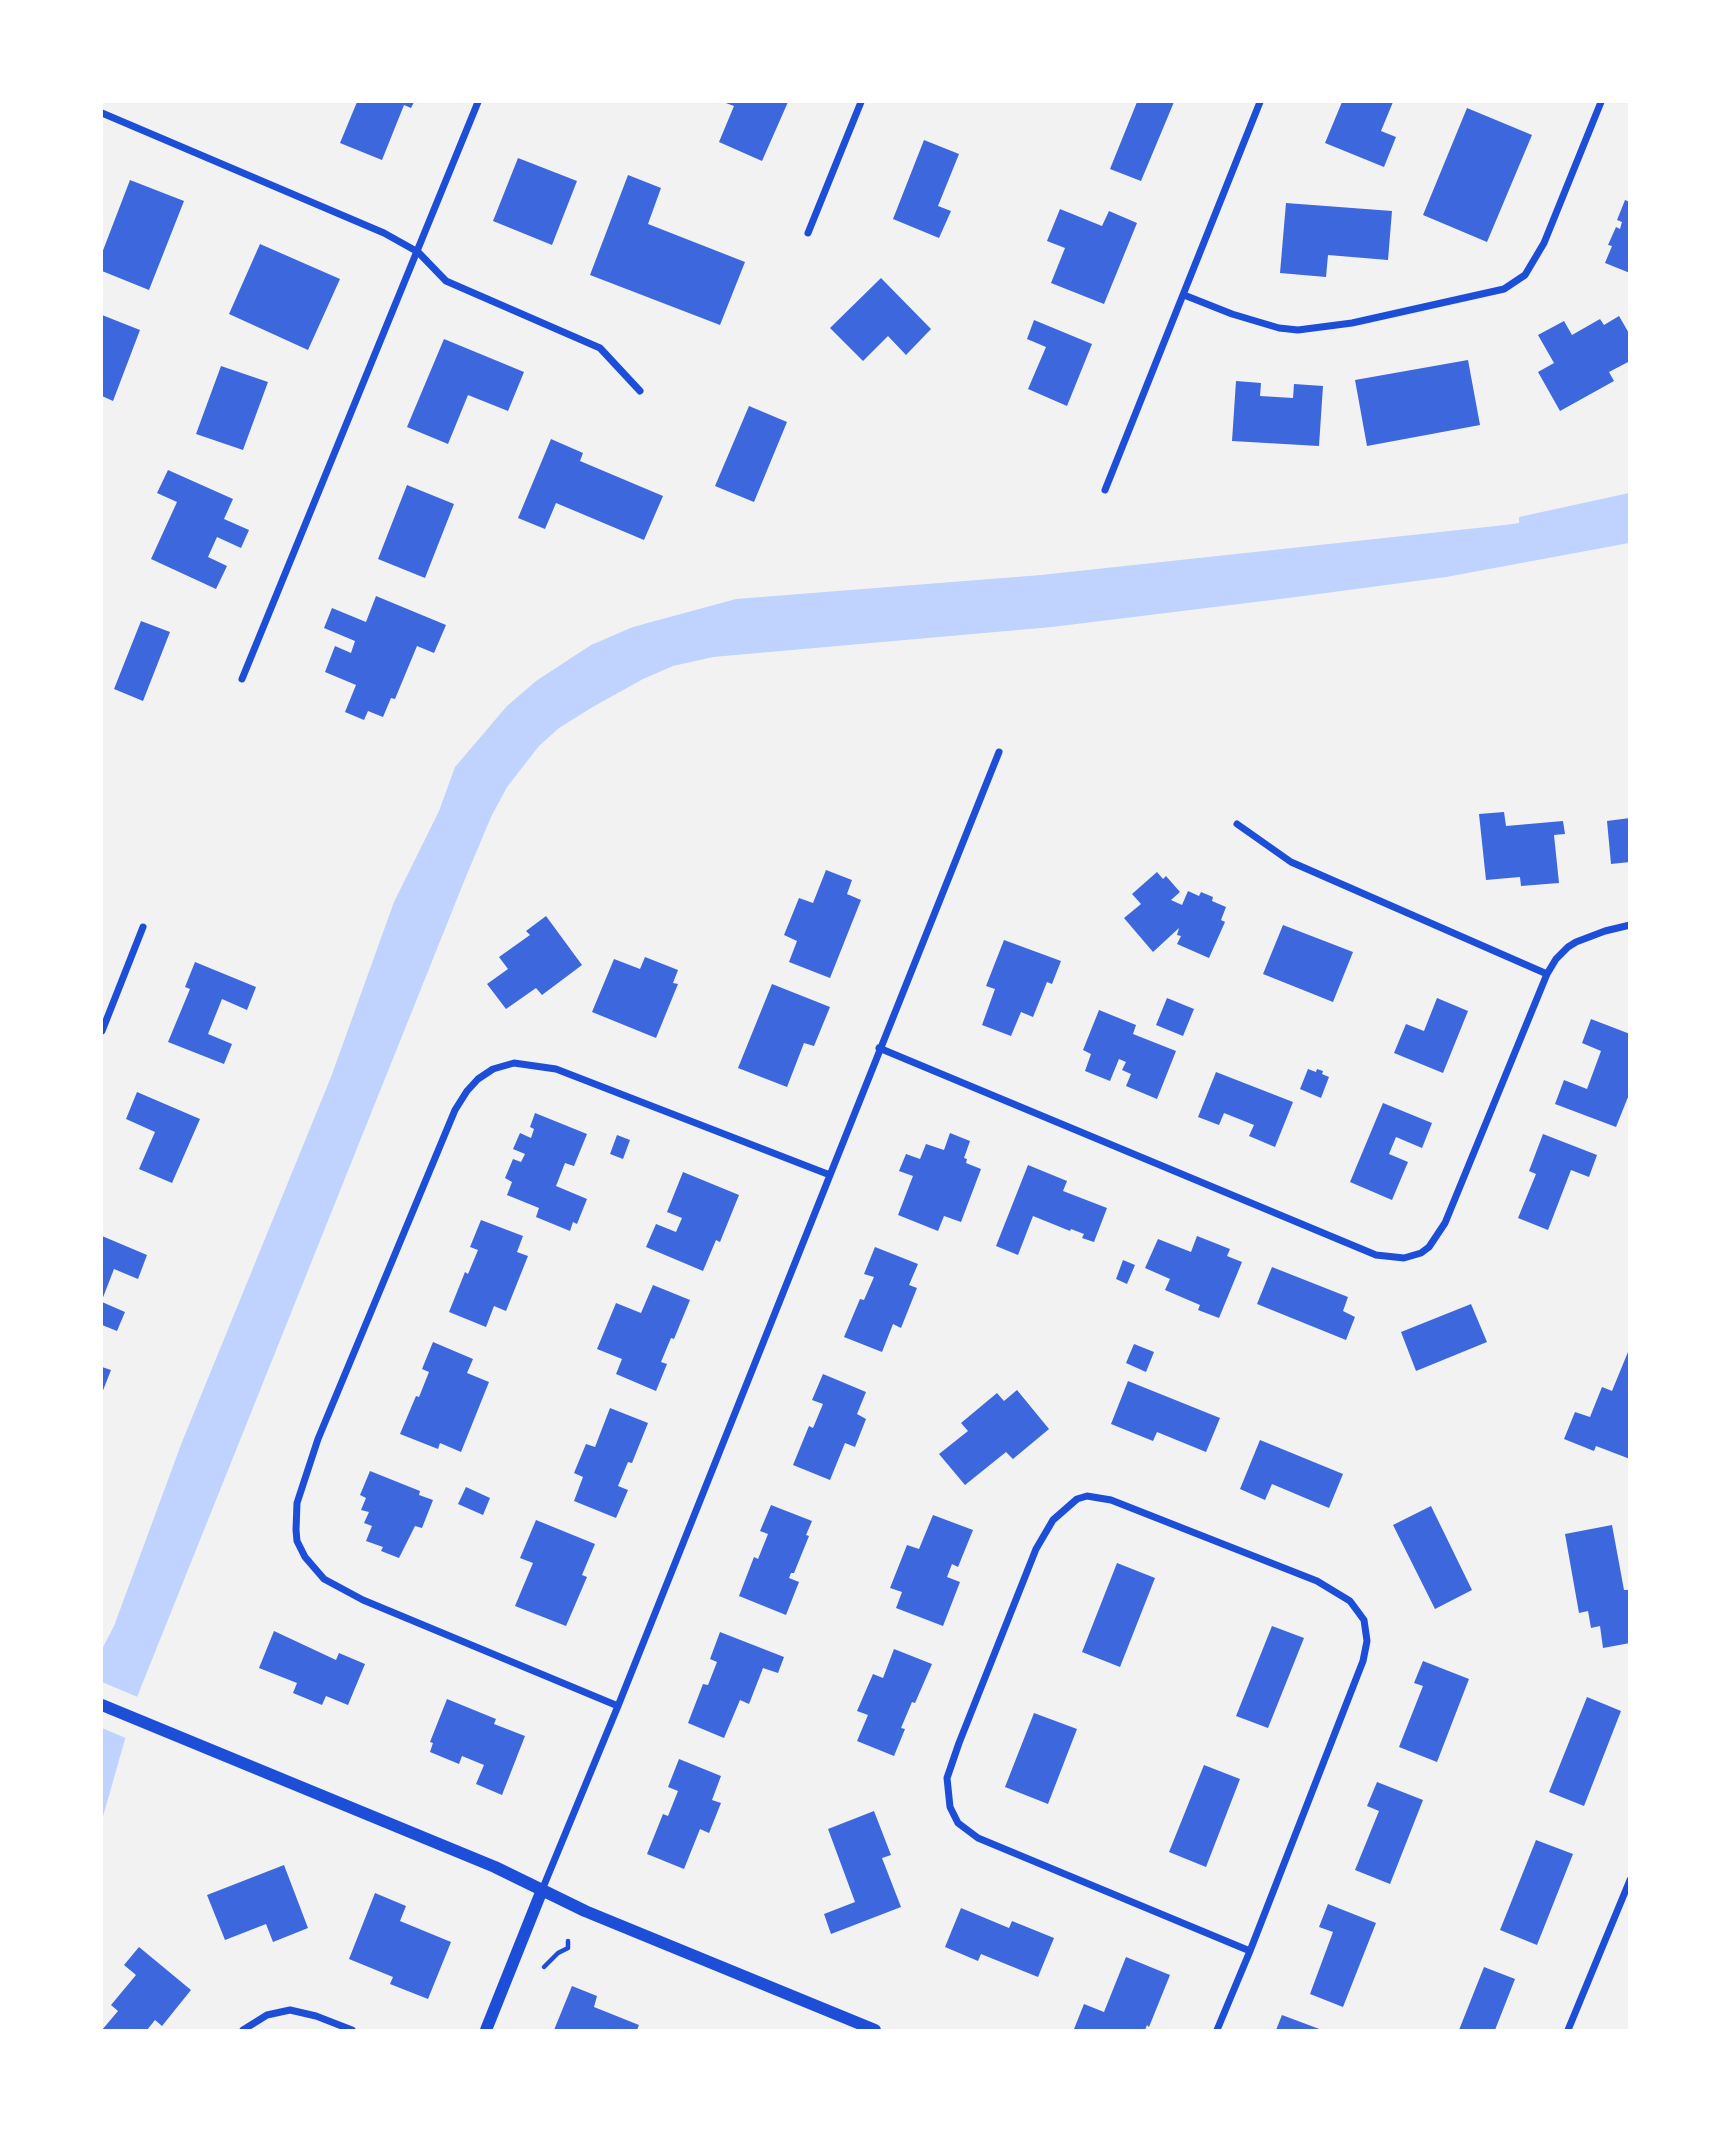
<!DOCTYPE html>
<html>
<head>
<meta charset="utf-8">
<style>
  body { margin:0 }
  #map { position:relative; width:1731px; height:2132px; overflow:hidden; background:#f2f2f2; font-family:"Noto Serif",serif }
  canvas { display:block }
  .frame { position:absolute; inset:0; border:103px solid #fff; pointer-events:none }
</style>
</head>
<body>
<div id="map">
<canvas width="1731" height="2132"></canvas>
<div class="frame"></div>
</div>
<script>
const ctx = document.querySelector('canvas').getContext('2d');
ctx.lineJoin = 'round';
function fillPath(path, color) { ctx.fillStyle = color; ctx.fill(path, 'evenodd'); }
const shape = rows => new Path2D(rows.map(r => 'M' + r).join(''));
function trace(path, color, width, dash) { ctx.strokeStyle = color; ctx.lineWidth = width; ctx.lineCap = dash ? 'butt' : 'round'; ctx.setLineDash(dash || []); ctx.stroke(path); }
const water = shape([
  [1629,493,1629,543,1446,577,1296,597,1052,627,713,657,673,666,643,679,591,708,559,728,539,746,507,787,491,817,465,879,137,1697,102,1820,102,1649,114,1626,182,1442,331,1077,394,902,439,811,455,767,507,706,536,681,591,645,633,627,736,599,1041,575,1505,525,1519,523,1519,517]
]);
const pier = shape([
  [102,1682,140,1698,128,1739,102,1728]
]);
const building = shape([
  [357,102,414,102,411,108,404,105,382,160,340,143],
  [723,102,788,102,762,161,719,142,734,106],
  [1137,102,1174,102,1141,181,1110,169],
  [1342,102,1393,102,1381,131,1396,137,1384,167,1325,143],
  [1467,108,1532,135,1487,242,1423,215],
  [924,140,959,154,938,206,951,211,939,238,893,219],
  [518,158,577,181,552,245,493,221],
  [628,175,661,188,648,224,745,262,720,325,590,275],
  [130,180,184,201,149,290,102,271,102,253],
  [1625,200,1630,202,1630,273,1605,263,1612,246,1608,245,1616,227,1620,229,1622,222,1617,220],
  [1286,203,1392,211,1388,260,1328,255,1326,277,1280,273],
  [1060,209,1102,226,1109,211,1137,223,1104,304,1051,283,1065,248,1047,241],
  [260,244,340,279,308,350,229,314],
  [881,278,931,329,906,355,888,336,863,361,830,328],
  [102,315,140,330,113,401,102,396],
  [1619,316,1630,335,1630,361,1609,372,1614,381,1560,411,1538,372,1554,363,1538,335,1564,321,1572,335,1600,319,1604,325],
  [1034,320,1092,344,1067,406,1028,389,1046,347,1027,339],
  [444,339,524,372,508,411,468,395,448,444,407,427],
  [1468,360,1480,425,1367,446,1355,380],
  [221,366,268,382,243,450,196,434],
  [1236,381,1261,383,1260,396,1293,398,1294,384,1323,386,1319,446,1232,441],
  [749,406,787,422,754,502,715,486],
  [551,439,583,453,580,461,663,496,644,540,556,503,545,529,518,518],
  [168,470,233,499,224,519,249,530,241,548,217,537,208,557,227,566,216,589,151,559,177,502,157,493],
  [407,485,454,504,425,578,378,559],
  [376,596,446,625,434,653,417,646,395,699,391,698,383,717,368,711,364,720,345,712,356,685,325,672,335,646,351,653,355,641,324,628,332,608,366,622],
  [141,621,170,632,143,701,114,689],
  [1504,812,1506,826,1563,821,1565,834,1554,835,1559,883,1521,886,1520,877,1486,880,1479,814],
  [1630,818,1630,862,1611,864,1607,821],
  [826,870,852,880,847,894,861,900,830,978,789,962,797,941,784,935,799,898,813,903],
  [1157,872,1163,879,1166,876,1180,892,1171,900,1182,905,1188,891,1199,896,1201,892,1213,897,1212,901,1226,907,1221,920,1225,922,1209,958,1177,944,1181,936,1177,935,1179,928,1153,952,1124,918,1141,904,1132,894],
  [546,916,582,965,542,995,536,988,506,1009,487,984,508,969,499,957,530,935,526,931],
  [1283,925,1353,952,1333,1002,1263,974],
  [1004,940,1061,961,1052,984,1047,982,1033,1017,1021,1012,1011,1036,982,1025,995,989,986,986],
  [645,957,678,970,673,983,678,984,656,1038,592,1012,614,959,640,969],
  [195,962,256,987,247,1010,222,999,208,1034,232,1044,224,1064,168,1042,190,989,185,987],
  [772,984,830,1007,814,1046,804,1043,787,1087,738,1068],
  [1167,998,1194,1009,1183,1036,1156,1025],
  [1437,998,1468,1011,1443,1073,1394,1053,1406,1024,1424,1031],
  [1099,1010,1136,1025,1133,1034,1176,1051,1157,1099,1126,1086,1131,1074,1122,1070,1126,1062,1119,1059,1110,1081,1085,1071,1091,1054,1083,1050],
  [1591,1019,1630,1034,1630,1092,1616,1127,1555,1104,1564,1080,1587,1089,1601,1051,1582,1043],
  [1308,1069,1316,1072,1317,1069,1323,1071,1322,1074,1329,1077,1321,1098,1300,1089],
  [1216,1072,1293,1102,1275,1147,1249,1136,1254,1125,1224,1113,1219,1125,1198,1117],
  [137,1092,200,1119,172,1183,139,1169,155,1132,126,1119],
  [1383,1103,1432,1123,1422,1148,1396,1137,1389,1154,1408,1162,1392,1200,1350,1182],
  [535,1113,587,1134,574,1166,565,1163,556,1186,587,1199,577,1224,573,1222,570,1231,536,1217,539,1208,507,1195,512,1182,505,1178,513,1159,521,1162,525,1154,513,1149,520,1133,531,1138,534,1129,530,1127],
  [950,1133,970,1141,964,1158,967,1159,966,1163,981,1169,961,1222,944,1216,938,1231,898,1215,913,1176,899,1171,906,1154,920,1159,926,1144,944,1150],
  [1543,1134,1597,1155,1589,1177,1571,1170,1548,1230,1518,1218,1536,1174,1529,1171],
  [617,1135,630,1140,623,1159,610,1154],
  [1028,1165,1067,1181,1063,1191,1107,1208,1094,1242,1082,1238,1084,1234,1071,1229,1070,1231,1033,1216,1018,1255,996,1246],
  [683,1172,739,1195,720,1242,716,1240,703,1271,646,1247,656,1224,676,1232,682,1218,667,1212],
  [481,1220,523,1236,517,1252,528,1256,506,1311,494,1306,486,1327,449,1312,465,1272,468,1274,478,1250,470,1247],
  [102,1236,147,1255,138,1279,114,1269,102,1300],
  [1197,1236,1230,1249,1227,1256,1242,1262,1219,1318,1198,1310,1200,1305,1165,1290,1170,1279,1145,1268,1158,1239,1191,1252],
  [875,1247,918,1264,909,1285,917,1288,901,1328,893,1324,882,1352,844,1337,860,1299,864,1300,874,1277,864,1274],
  [1123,1260,1135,1265,1127,1284,1116,1279],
  [1272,1267,1348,1297,1343,1311,1355,1317,1346,1340,1257,1304],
  [653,1285,690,1300,674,1339,671,1338,661,1362,667,1364,656,1391,616,1374,622,1359,597,1349,616,1303,641,1313],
  [102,1302,125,1312,117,1331,102,1325],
  [1471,1304,1487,1342,1416,1371,1401,1332],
  [433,1342,473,1359,467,1373,489,1382,461,1452,440,1443,438,1449,400,1434,416,1396,419,1397,429,1372,422,1369],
  [1134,1344,1154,1352,1146,1372,1126,1363],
  [1630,1347,1630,1459,1596,1446,1594,1451,1564,1439,1575,1412,1590,1417,1602,1387,1612,1391],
  [102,1367,111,1370,102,1393],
  [823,1374,866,1392,857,1414,866,1419,855,1447,845,1443,830,1480,793,1465,809,1426,813,1428,823,1404,812,1400],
  [1128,1381,1220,1418,1206,1452,1157,1432,1153,1441,1111,1424],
  [1017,1390,1049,1429,1013,1459,1006,1452,965,1485,939,1454,968,1431,961,1423,997,1393,1004,1401],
  [610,1408,648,1423,632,1463,628,1462,618,1486,628,1490,616,1518,574,1501,583,1477,574,1473,586,1444,595,1447],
  [1260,1440,1343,1474,1329,1508,1272,1484,1265,1500,1240,1489],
  [370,1471,420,1491,419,1495,433,1500,422,1528,415,1526,399,1558,381,1551,383,1547,366,1541,372,1526,364,1523,369,1512,361,1510,366,1498,360,1495],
  [466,1487,490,1498,483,1515,458,1504],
  [771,1505,812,1521,806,1535,809,1536,794,1573,791,1573,789,1578,799,1582,786,1615,739,1596,754,1557,758,1559,768,1534,760,1531],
  [1431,1506,1472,1590,1435,1609,1393,1525],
  [933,1515,973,1530,958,1567,952,1564,947,1577,960,1582,943,1626,896,1608,902,1592,890,1588,907,1545,919,1549],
  [536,1520,595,1544,582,1575,587,1577,566,1626,515,1606,533,1563,520,1558],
  [1612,1525,1624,1590,1630,1590,1630,1643,1603,1648,1600,1626,1591,1628,1588,1611,1579,1613,1565,1534],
  [1117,1563,1155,1578,1120,1667,1082,1652],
  [1272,1626,1304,1638,1268,1728,1236,1716],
  [274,1631,336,1660,339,1653,365,1664,348,1705,326,1696,322,1705,293,1693,297,1683,259,1668],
  [720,1632,784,1657,778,1673,763,1668,749,1704,740,1700,724,1738,688,1723,703,1684,708,1685,717,1662,710,1659],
  [894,1649,932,1664,915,1703,912,1702,901,1728,905,1729,894,1756,857,1741,868,1715,857,1711,873,1674,883,1678],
  [1423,1661,1469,1679,1437,1762,1399,1747,1423,1686,1414,1683],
  [1587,1697,1621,1711,1584,1806,1549,1792],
  [447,1699,496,1719,494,1724,525,1736,502,1795,476,1784,484,1765,462,1756,459,1764,430,1752,433,1743,430,1742],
  [1034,1713,1077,1729,1048,1804,1005,1787],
  [679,1759,721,1776,712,1800,721,1803,709,1833,700,1829,684,1869,647,1854,663,1814,668,1816,678,1791,668,1787],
  [1204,1765,1240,1779,1206,1867,1169,1852],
  [1377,1782,1423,1800,1390,1884,1355,1870,1379,1811,1367,1806],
  [874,1811,891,1855,882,1858,901,1907,831,1934,824,1914,855,1902,828,1829],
  [1536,1840,1573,1854,1537,1945,1500,1930],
  [284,1865,308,1928,273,1942,266,1924,225,1940,207,1895],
  [375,1893,406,1906,400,1921,451,1942,428,1999,390,1984,393,1977,349,1959],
  [1328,1904,1376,1923,1343,2007,1310,1994,1333,1932,1319,1927],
  [961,1908,1009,1928,1012,1921,1054,1938,1038,1977,981,1954,978,1961,945,1947],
  [139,1947,191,1990,162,2026,155,2020,147,2030,102,2030,118,2011,111,2005,136,1975,124,1965],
  [1126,1957,1170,1975,1149,2027,1147,2025,1145,2030,1074,2029,1084,2004,1104,2012],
  [1484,1967,1515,1979,1495,2030,1459,2030],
  [572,1986,597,1996,594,2007,639,2025,637,2030,554,2030],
  [1282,2015,1322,2030,1276,2030]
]);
const path = shape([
  [544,1967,558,1953,568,1948,568,1941]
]);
const minor = shape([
  [102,113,384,233,418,252,446,281,600,348,640,391],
  [808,233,861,102],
  [1184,295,1232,314,1279,328,1298,330,1352,323,1504,289,1525,275,1544,243,1601,102],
  [1105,490,1260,102],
  [242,679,478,102],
  [1237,824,1291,862,1547,974,1556,959,1568,947,1576,942,1605,931,1630,925],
  [102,1031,143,927],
  [879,1048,1376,1255,1404,1258,1421,1253,1429,1247,1445,1223,1547,974],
  [618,1706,363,1600,324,1579,305,1557,297,1541,296,1530,297,1503,318,1439,455,1110,467,1091,478,1079,493,1069,514,1063,556,1069,830,1175],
  [542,1890,618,1706,999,752],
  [243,2030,267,2015,290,2010,316,2016,352,2030],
  [1217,2030,1250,1951,1363,1661,1367,1641,1364,1620,1350,1601,1317,1581,1111,1500,1087,1496,1077,1499,1053,1520,1036,1549,959,1743,947,1778,950,1807,958,1823,978,1838,1250,1951],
  [1568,2030,1630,1880]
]);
const tertiary = shape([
  [102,1705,495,1867,585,1911,875,2030],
  [486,2030,542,1890]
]);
fillPath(water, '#bfd3fe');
fillPath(pier, '#f2f2f2');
fillPath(building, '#3d67dc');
trace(path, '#1d4ed8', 4.5);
trace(minor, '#1d4ed8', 7);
trace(tertiary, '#1d4ed8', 12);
</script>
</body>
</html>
